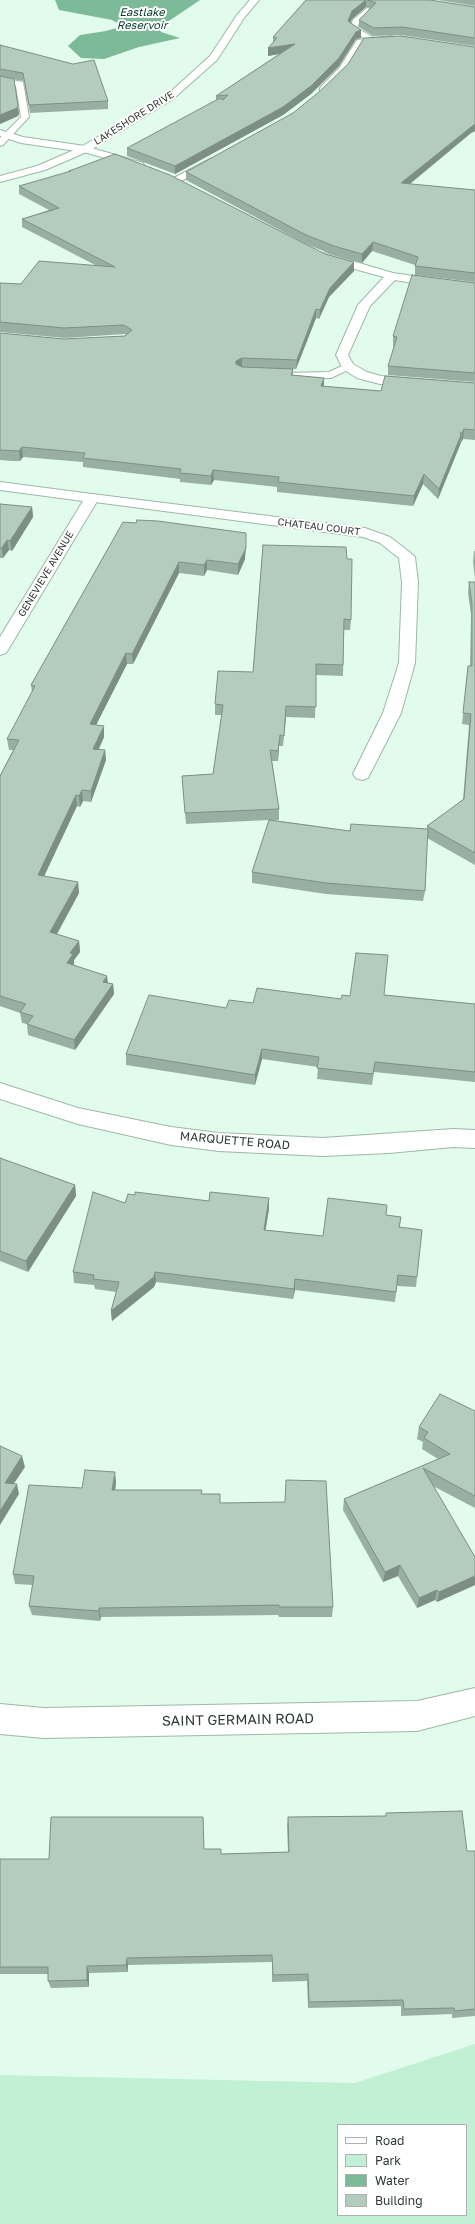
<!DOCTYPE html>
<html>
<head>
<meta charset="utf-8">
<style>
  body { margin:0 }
  #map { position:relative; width:475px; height:2224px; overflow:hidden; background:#e1fcec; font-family:"Golos Text",sans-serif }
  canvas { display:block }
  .legend { position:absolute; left:337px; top:2124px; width:130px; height:92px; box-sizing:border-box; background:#fff; border:1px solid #acb0ae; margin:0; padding:5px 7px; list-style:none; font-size:12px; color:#303a34 }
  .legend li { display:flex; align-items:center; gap:8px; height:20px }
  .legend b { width:20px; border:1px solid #acb0ae }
</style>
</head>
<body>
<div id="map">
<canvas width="475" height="2224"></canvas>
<ul class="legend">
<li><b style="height:5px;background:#fff"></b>Road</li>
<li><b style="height:11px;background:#c2f0d5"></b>Park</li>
<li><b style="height:11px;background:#7dba98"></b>Water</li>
<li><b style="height:11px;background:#b3ccbd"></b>Building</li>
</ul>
</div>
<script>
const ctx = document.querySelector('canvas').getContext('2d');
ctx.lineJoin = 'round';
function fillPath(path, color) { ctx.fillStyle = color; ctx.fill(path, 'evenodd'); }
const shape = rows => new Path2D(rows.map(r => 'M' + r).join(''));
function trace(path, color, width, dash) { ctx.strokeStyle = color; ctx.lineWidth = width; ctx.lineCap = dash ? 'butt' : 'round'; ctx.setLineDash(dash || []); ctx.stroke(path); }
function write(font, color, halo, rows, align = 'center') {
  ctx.font = font + ' "Golos Text",sans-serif'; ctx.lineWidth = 4; ctx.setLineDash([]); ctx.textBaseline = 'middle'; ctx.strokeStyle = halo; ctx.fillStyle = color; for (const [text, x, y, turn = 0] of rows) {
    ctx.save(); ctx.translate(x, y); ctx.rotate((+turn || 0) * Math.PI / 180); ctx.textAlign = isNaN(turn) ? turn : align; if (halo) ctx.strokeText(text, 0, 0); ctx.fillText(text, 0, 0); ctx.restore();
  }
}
const green = shape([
  [475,2044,475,2224,0,2224,0,2075,355,2083],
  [338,2125,466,2125,466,2215,338,2215]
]);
const water = shape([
  [55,0,200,0,160,27,161,32,180,38,139,47,104,59,81,58,68,46,80,35,106,31,123,26,112,20,59,10]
]);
const service = shape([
  [367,8,374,10,359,23,357,28,374,38,375,40,371,42,349,29,353,20,367,8],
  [0,78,23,82,29,117,3,145,0,146,0,138,21,117,16,86,0,82,0,78],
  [348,363,353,366,352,368,331,378,285,379,280,376,285,373,329,372,348,363]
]);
const minor = shape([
  [391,36,394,37,394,41,363,44,347,71,326,92,320,92,320,88,340,67,357,40,391,36],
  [0,130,23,137,85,146,143,163,144,165,139,168,84,152,21,143,0,136,0,130],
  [212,158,217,161,216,163,179,182,175,183,170,180,212,158],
  [325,253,393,273,440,280,475,283,475,291,440,288,395,280,370,306,348,355,353,364,367,372,381,376,475,384,475,392,380,384,357,378,343,369,336,355,358,305,384,277,321,260,319,257,325,253],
  [92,494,365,528,390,537,412,554,415,557,418,582,415,663,401,713,368,778,362,780,356,778,353,774,383,713,399,663,402,582,399,558,380,543,363,537,87,501,85,498,87,495,92,494],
  [0,1083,78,1108,171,1127,219,1133,323,1138,453,1129,475,1130,475,1148,453,1147,389,1153,323,1156,219,1151,171,1145,78,1124,0,1099,0,1083],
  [475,1688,475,1716,417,1731,44,1738,0,1734,0,1704,44,1708,417,1701,475,1688]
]);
const tertiary = shape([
  [250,0,259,0,244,18,217,60,173,99,89,151,45,170,0,182,0,176,37,166,81,147,167,95,210,56,237,15,250,0],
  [0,482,92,494,97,495,99,498,8,650,6,653,0,655,0,637,83,501,0,490,0,482]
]);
const wall = shape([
  [306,0,430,0,475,7,475,46,401,35,373,36,359,27,359,20,370,8,366,7,352,19,350,23,361,30,361,38,356,39,339,66,311,94,283,115,175,174,127,156,127,148,216,101,216,96,279,54,268,56,268,48,273,43,273,37],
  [438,0,475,0,475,6],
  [0,45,108,101,108,109,30,113,24,81,12,79,19,114,18,116,0,124],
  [475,47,475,131,471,133,410,184,475,190,475,282,415,275,415,265,372,251,362,263,333,255,306,244,186,180,186,172],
  [69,171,325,254,354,262,354,271,329,297,319,319,316,318,296,369,293,369,293,375,324,378,324,386,381,391,475,383,475,440,463,439,460,445,438,499,423,484,413,506,277,492,277,487,214,480,211,485,180,482,180,479,83,467,83,462,23,457,20,461,12,461,0,460,0,333,64,339,125,336,126,335,125,334,65,338,0,332,0,333,0,283,21,284,95,265,22,227,22,219,49,210,19,194,19,186,70,172],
  [475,283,475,382,388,375,388,366,394,346,393,346,393,336],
  [0,504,32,507,33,517,12,551,9,550,3,558,0,558],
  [123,522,245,559,238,575,207,570,204,576,179,573,133,664,127,664,96,725,104,737,99,749,105,750,106,760,91,802,83,801,80,807,77,806,44,876,78,882,79,893,57,934,79,941,80,952,74,960,74,965,107,976,108,983,113,984,114,994,75,1050,28,1035,27,1024,22,1023,20,1013,0,1006,0,776,13,750,9,750,7,739,32,692,31,685],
  [263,545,351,620,350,630,344,630,343,676,316,675,315,718,286,717,283,746,279,746,278,761,272,761,279,809,279,820,272,820,350,831,427,829,427,826,463,800,469,725,462,724,468,666,470,666,471,615,468,593,469,582,475,582,475,865,427,838,425,891,423,901,326,894,252,883,252,872,269,820,186,824,182,776,213,774,222,715,215,715,215,704,253,672],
  [474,551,475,551,475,579,473,562],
  [384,995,475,1004,475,1082,374,1072,372,1085,317,1079,318,1067,262,1059,255,1085,126,1065,126,1054,226,1008,253,1003,341,999,350,996],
  [0,1158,75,1185,76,1196,28,1272,0,1261],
  [135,1195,209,1201,269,1198,269,1209,265,1230,323,1236,386,1215,401,1217,400,1227,417,1277,416,1287,397,1286,395,1302,295,1290,293,1299,156,1282,154,1287,112,1321,111,1311,116,1292,95,1289,94,1285,74,1283,73,1272,125,1203],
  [475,1411,475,1508,433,1486,475,1557,475,1585,437,1602,435,1600,417,1608,398,1576,383,1582,343,1510,344,1499,438,1459,422,1449,423,1442,417,1439,419,1427],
  [116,1482,115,1490,202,1494,221,1503,333,1607,332,1617,279,1617,278,1615,101,1617,100,1621,32,1615,29,1606,33,1585,15,1584,13,1574,82,1488],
  [386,1813,467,1851,475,1851,475,2016,452,2018,452,2014,401,2016,401,2006,308,2008,307,1981,272,1982,272,1962,128,1965,128,1972,89,1973,89,1987,51,1988,48,1981,48,1974,0,1974,0,1859,49,1859,203,1817,204,1849,221,1854,288,1852,287,1826,288,1817,386,1816]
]);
const shadedWall = shape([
  [366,0,366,7,352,19,348,28,348,21,352,11],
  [361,30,361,38,356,39,339,66,311,94,283,115,175,174,175,166,356,32],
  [295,44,295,51,268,56,268,48],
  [18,106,19,114,18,116,0,124,0,115],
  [475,124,475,131,471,133,400,192,401,183],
  [373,242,372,251,362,263,362,254],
  [354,262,354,271,329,297,319,319,320,310,330,288],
  [316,309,316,318,296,369,297,360],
  [242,358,242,368,236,371,236,361],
  [324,378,324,387,321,386],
  [464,429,463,439,461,443,462,433],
  [461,435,460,445,438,499,439,489],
  [22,447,23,457,20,461,19,451],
  [213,470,214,480,211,485,211,476],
  [424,474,423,484,413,506,414,496],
  [32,507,33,517,12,551,10,541],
  [7,540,9,550,3,558,2,548],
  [246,548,245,559,238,575,238,564],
  [207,560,207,570,204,576,204,565],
  [179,562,179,573,133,664,132,654],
  [126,653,127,664,91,735,90,724],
  [286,706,286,717,283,746,284,736],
  [104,726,104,737,94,759,93,749],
  [280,735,279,746,278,761,278,751],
  [105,750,106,760,91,802,91,791],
  [82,790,83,801,80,807,79,796],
  [76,795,77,806,40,885,38,875],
  [78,882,79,893,52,943,50,932],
  [79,941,80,952,74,960,74,965,68,974,67,963,70,953],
  [107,976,108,987,103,982],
  [113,984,114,994,75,1050,74,1040],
  [262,1049,262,1059,255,1085,255,1075],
  [75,1185,76,1196,28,1272,26,1261],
  [269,1198,269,1209,264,1240,264,1230],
  [155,1272,156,1282,154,1287,112,1321,111,1311],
  [295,1279,295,1290,293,1299],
  [22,1456,25,1467,7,1494,5,1483],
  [115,1472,116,1482,114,1500,112,1490],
  [17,1484,19,1494,0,1525,0,1511],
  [400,1565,398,1576,383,1582,385,1572],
  [475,1576,475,1585,437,1602,439,1592],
  [437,1590,435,1600,417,1608,419,1598],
  [99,1608,101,1617,100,1621,99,1611],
  [127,1958,128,1965,128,1972,126,1965],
  [87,1966,89,1973,89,1987,87,1980]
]);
const building = shape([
  [306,0,366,0,352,11,348,21,361,30,356,32,339,58,311,86,283,107,175,166,127,148,220,98,223,100,228,95,216,96,295,44,268,48,277,38,273,37,306,0],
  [368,0,430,0,475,7,475,38,402,27,374,28,359,20,376,3,368,0],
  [401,36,475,47,475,124,401,183,475,190,475,273,415,266,418,257,373,242,362,254,334,246,306,235,186,172,293,113,319,92,348,64,364,38,401,36],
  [0,45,73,64,94,60,108,101,29,105,23,73,0,69,0,45],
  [0,76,14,79,18,106,17,108,0,115,0,76],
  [115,154,170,175,325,254,354,262,330,288,320,310,316,309,297,360,242,358,236,361,236,364,242,367,293,369,291,375,324,378,321,386,381,391,385,376,475,383,475,430,464,429,462,433,460,433,461,435,439,489,424,474,414,496,278,482,279,477,213,470,211,476,180,473,181,469,83,458,85,453,22,447,19,451,0,450,0,333,64,339,125,336,132,330,124,325,64,328,0,322,0,283,21,284,39,261,115,267,22,219,59,208,19,186,71,171,69,171,115,154],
  [412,275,475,283,475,373,388,366,397,337,393,336,412,275],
  [0,504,32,507,10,541,7,540,2,548,0,548,0,504],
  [137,520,158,521,246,533,246,548,238,564,207,560,204,565,179,562,132,654,126,653,90,724,104,726,93,749,105,750,91,791,82,790,79,796,76,795,38,875,78,882,50,932,79,941,70,953,73,954,67,963,107,976,103,982,113,984,74,1040,27,1024,33,1016,20,1012,26,1004,0,996,0,776,19,740,7,739,35,686,31,685,123,522,136,523,137,520],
  [263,545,346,547,347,559,352,559,351,620,344,619,343,665,316,664,316,707,286,706,284,736,280,735,278,751,270,750,279,809,185,813,182,776,213,774,223,705,215,704,218,671,253,672,263,545],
  [469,582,475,582,475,853,427,826,464,799,471,714,463,713,468,666,472,666,472,604,469,582],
  [269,820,350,831,351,824,428,829,425,891,326,883,252,872,269,820],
  [356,953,388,955,384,995,475,1004,475,1072,375,1062,373,1074,317,1068,319,1057,262,1049,255,1075,126,1054,149,995,226,1008,229,1000,253,1003,257,988,341,999,342,995,350,996,356,953],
  [0,1158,75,1185,26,1261,0,1251,0,1158],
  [93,1192,125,1203,128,1194,135,1195,135,1192,209,1201,210,1192,269,1198,264,1230,323,1236,328,1198,387,1205,386,1215,401,1217,399,1227,422,1230,417,1277,398,1275,396,1292,295,1279,294,1289,155,1272,154,1277,111,1311,119,1282,93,1279,94,1275,73,1272,93,1192],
  [440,1394,475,1411,475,1496,423,1468,475,1557,475,1576,439,1592,437,1590,419,1598,400,1565,385,1572,344,1499,450,1454,424,1438,428,1432,419,1427,440,1394],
  [0,1446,22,1456,5,1483,17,1484,0,1511,0,1446],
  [85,1470,115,1472,112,1490,202,1490,201,1494,220,1494,220,1503,285,1502,286,1480,326,1481,333,1607,279,1607,279,1605,99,1608,99,1611,29,1606,34,1576,13,1574,29,1485,82,1488,85,1470],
  [462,1811,467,1851,475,1851,475,2009,455,2011,454,2008,404,2009,403,2000,309,2002,308,1974,273,1975,272,1955,127,1958,126,1965,87,1966,87,1980,48,1981,48,1967,0,1967,0,1859,49,1859,51,1817,203,1817,204,1849,221,1849,221,1854,289,1852,288,1817,386,1816,386,1813,462,1811]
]);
const farStreetnames = [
  ["LAKESHORE DRIVE",134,118,-32],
  ["CHATEAU COURT",319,527,7],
  ["GENEVIEVE AVENUE",46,574,-59]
];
const farWaternames = [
  ["Eastlake",142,13],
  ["Reservoir",142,26]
];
const streetNames = [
  ["MARQUETTE ROAD",235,1141,5]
];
const nearStreetnames = [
  ["SAINT GERMAIN ROAD",238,1720,-1]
];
fillPath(green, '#c2f0d5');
fillPath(water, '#7dba98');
trace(service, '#9eb7a8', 2);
trace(minor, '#9eb7a8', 2);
trace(tertiary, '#9eb7a8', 2);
fillPath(service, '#fff');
fillPath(minor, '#fff');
fillPath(tertiary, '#fff');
fillPath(wall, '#9aafa3');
fillPath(shadedWall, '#7d8f84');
fillPath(building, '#b3ccbd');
trace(building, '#7d8f84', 1);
write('10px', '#303a34', '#fff', farStreetnames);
write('italic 11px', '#053a24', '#fff', farWaternames);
write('12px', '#303a34', '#fff', streetNames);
write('14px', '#303a34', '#fff', nearStreetnames);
</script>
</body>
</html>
